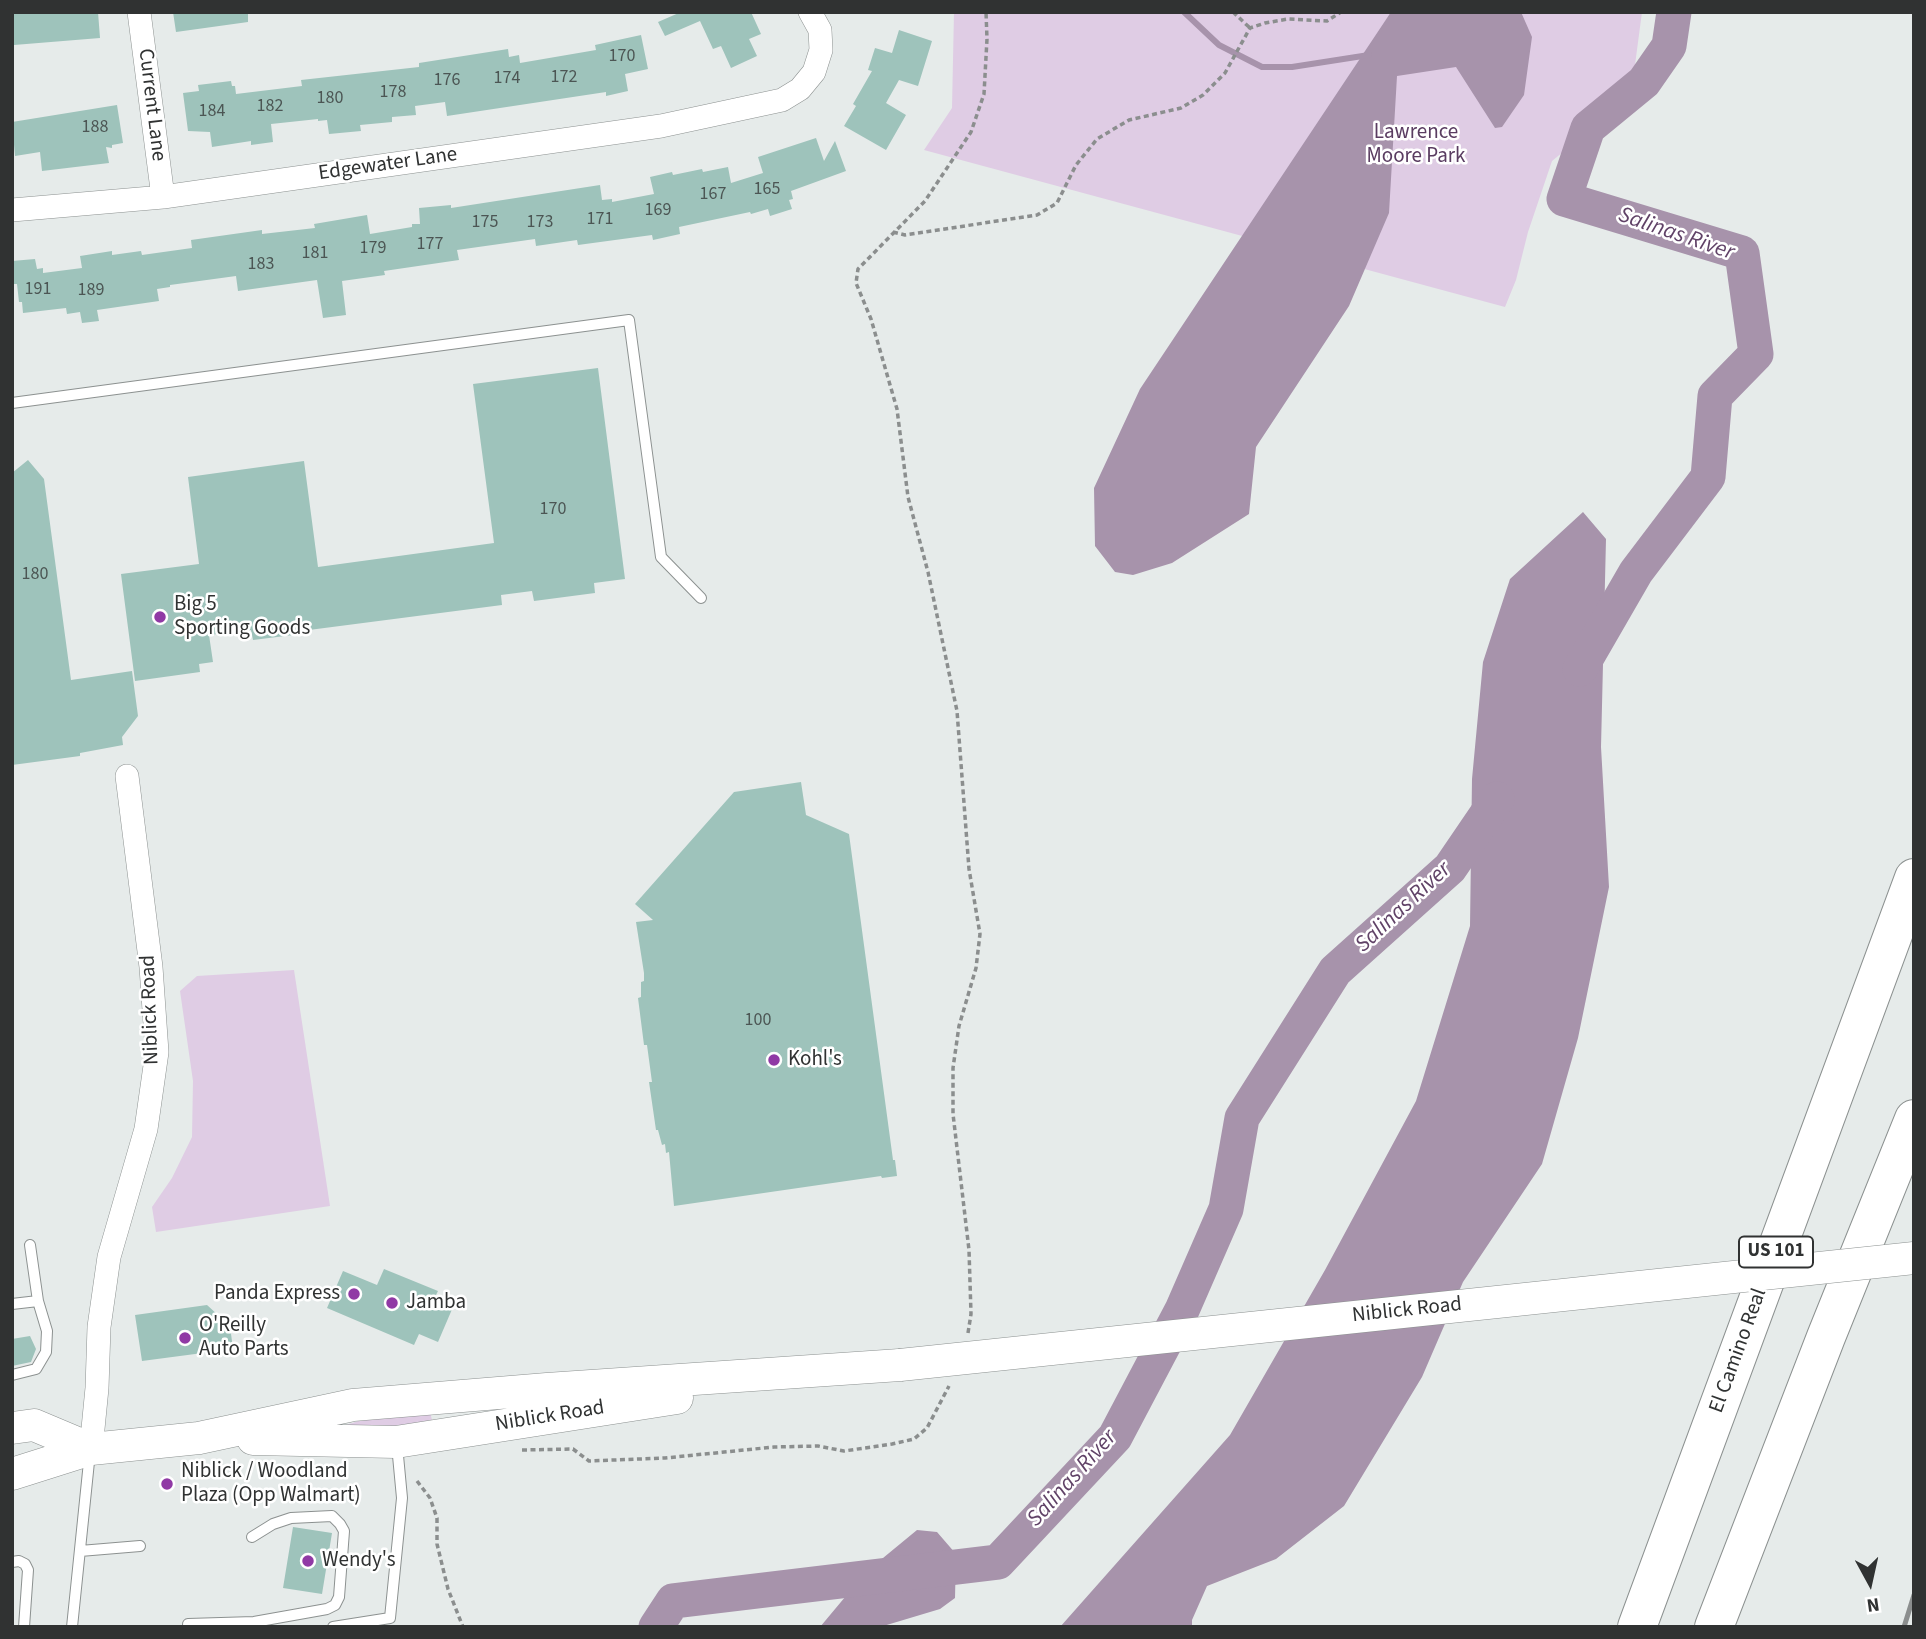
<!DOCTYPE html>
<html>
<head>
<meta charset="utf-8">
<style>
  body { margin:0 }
  #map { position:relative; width:1926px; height:1639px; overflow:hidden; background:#e6ebea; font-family:"Source Sans 3",sans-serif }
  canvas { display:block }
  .frame { position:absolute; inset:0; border:14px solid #303232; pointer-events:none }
  .north { position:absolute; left:1835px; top:1548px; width:70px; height:70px; -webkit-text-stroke:5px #fff; paint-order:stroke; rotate:172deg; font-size:19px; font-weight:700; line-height:28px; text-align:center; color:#303232 }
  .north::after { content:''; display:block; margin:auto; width:24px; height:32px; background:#303232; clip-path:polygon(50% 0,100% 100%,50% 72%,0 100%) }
</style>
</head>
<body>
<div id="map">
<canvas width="1926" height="1639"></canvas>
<div class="frame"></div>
<div class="north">N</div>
</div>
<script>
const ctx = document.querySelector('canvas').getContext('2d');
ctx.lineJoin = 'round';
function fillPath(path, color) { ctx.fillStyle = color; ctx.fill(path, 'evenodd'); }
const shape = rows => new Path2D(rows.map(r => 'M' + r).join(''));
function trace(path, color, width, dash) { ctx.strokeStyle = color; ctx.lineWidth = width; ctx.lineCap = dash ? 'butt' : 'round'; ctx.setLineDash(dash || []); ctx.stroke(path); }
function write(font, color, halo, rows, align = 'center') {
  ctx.font = font + ' "Source Sans 3",sans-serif'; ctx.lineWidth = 5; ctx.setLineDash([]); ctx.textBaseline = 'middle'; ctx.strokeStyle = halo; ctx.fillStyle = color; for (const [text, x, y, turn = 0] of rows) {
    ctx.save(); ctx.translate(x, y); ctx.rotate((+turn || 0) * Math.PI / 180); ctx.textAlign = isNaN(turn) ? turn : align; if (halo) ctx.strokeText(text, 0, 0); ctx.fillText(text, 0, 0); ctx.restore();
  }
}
const green = shape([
  [954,12,1642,12,1633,80,1607,116,1552,161,1528,232,1516,280,1505,307,924,150,952,108],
  [294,970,330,1206,156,1232,152,1207,172,1178,192,1137,193,1081,180,991,197,976],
  [430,1412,433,1424,320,1434,370,1417]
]);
const water = shape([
  [1391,12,1521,12,1532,37,1524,95,1502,127,1495,128,1456,67,1397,76,1389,213,1349,306,1256,447,1249,514,1172,563,1133,575,1115,572,1095,546,1094,488,1140,389],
  [1583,512,1606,539,1601,747,1609,887,1578,1038,1542,1164,1463,1282,1422,1377,1344,1506,1276,1559,1207,1586,1192,1620,1192,1627,1060,1627,1230,1435,1325,1270,1416,1101,1470,926,1472,779,1483,662,1510,579],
  [917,1530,937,1532,956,1554,955,1598,940,1609,880,1627,820,1627,866,1572]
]);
const stream = shape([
  [1184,12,1219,45,1262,67,1292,67,1369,55]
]);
const river = shape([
  [1580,669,1636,572,1708,477,1715,396,1756,354,1742,253,1564,199,1588,128,1644,82,1669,46,1674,12],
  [656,1627,673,1601,998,1562,1115,1437,1182,1310,1226,1209,1242,1118,1335,971,1450,868,1497,799]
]);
const building = shape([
  [12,12,98,12,100,38,14,45],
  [173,12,248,12,248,22,176,32],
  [681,12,751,12,761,34,749,39,757,56,731,68,721,46,713,49,700,21,665,36,658,22],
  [899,30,932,41,918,86,899,80,886,103,906,115,886,150,844,126,856,106,853,104,872,71,868,70,875,48,892,53],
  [641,35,648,69,625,74,628,91,606,96,606,92,447,116,445,102,415,106,416,115,392,117,392,122,360,125,361,131,329,134,327,120,318,121,318,119,271,124,273,142,251,145,251,141,212,147,210,132,188,131,183,93,199,91,198,85,231,81,232,86,235,86,236,94,302,86,301,80,419,67,419,63,508,49,509,57,519,55,520,63,596,50,595,45],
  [117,105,123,143,112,145,112,148,106,147,109,163,42,171,40,152,15,156,12,122],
  [816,138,824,161,835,141,846,171,791,191,793,199,789,200,792,209,770,216,768,209,751,214,750,212,679,227,680,234,653,240,652,235,578,245,577,240,536,246,535,239,457,250,459,260,384,271,385,275,342,281,346,315,323,318,317,280,238,291,236,276,170,285,170,287,157,289,159,301,97,310,99,321,82,323,80,312,67,314,66,308,23,313,22,302,19,302,17,284,12,284,12,261,35,259,37,269,43,268,43,273,82,268,80,256,112,251,112,255,141,251,142,255,192,248,191,240,262,230,262,234,315,228,314,224,367,215,370,234,412,227,412,224,420,224,419,208,451,205,451,208,600,185,602,200,612,199,612,202,654,194,650,177,672,172,673,175,702,169,703,172,728,167,731,183,763,173,758,157],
  [598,368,625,579,594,583,595,593,534,601,532,591,501,595,502,605,309,630,309,633,253,640,251,630,209,635,213,662,199,664,200,672,135,681,121,574,199,564,188,477,304,461,318,567,494,543,473,384],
  [28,460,44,479,71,680,132,671,138,716,122,737,123,745,80,753,80,756,12,765,12,473],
  [801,782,806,815,849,834,893,1160,895,1160,897,1176,882,1178,881,1176,674,1206,669,1152,666,1153,665,1144,662,1145,658,1130,656,1130,649,1082,652,1082,647,1045,644,1045,638,998,641,997,641,982,644,981,644,973,636,922,653,920,635,904,734,792],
  [384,1269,438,1291,434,1299,453,1307,438,1342,419,1334,414,1345,327,1308,343,1271,377,1285],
  [207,1305,230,1326,233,1349,142,1361,135,1315],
  [30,1336,36,1349,31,1362,12,1366,12,1339],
  [293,1527,332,1533,322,1594,283,1588]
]);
const path = shape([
  [1233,12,1250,28],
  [893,232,905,235,1037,215,1057,203,1076,165,1097,139,1129,120,1181,108,1203,95,1225,73,1250,28,1265,23,1288,19,1327,21,1341,12],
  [968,1333,971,1314,969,1250,953,1114,953,1068,959,1026,976,968,980,934,969,869,957,711,928,572,908,497,897,409,871,319,856,283,858,269,925,201,971,132,984,94,987,39,986,12],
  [522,1450,573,1449,589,1461,665,1458,774,1447,818,1446,844,1451,892,1444,914,1439,927,1428,949,1386],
  [417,1481,430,1498,437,1518,437,1544,448,1589,463,1627]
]);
const lane = shape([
  [12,403,629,320,661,557,701,598],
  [12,1304,38,1301,30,1245],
  [12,1375,36,1369,46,1352,47,1331,38,1301],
  [80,1551,140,1546],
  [12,1562,19,1561,25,1564,28,1570,24,1627],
  [188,1624,254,1622,327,1609,335,1605,339,1597,344,1531,340,1524,332,1516,291,1518,273,1524,252,1537],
  [72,1627,90,1452],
  [333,1627,390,1618,402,1498,397,1445]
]);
const street = shape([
  [139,12,163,197],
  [12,210,163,197,661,126,782,100,800,89,814,72,821,50,820,30,810,12],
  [91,1449,97,1388,99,1327,109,1257,146,1129,157,1052,151,967,127,776]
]);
const secondary = shape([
  [12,1428,34,1425,91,1449],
  [253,1439,396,1442,677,1398],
  [12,1474,91,1449,199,1438,353,1405,547,1389,900,1365]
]);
const highway = shape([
  [1637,1627,1914,878],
  [1714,1627,1826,1337,1914,1119]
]);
const rail = shape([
  [1904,1627,1914,1595]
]);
const secondaryBridge = shape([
  [900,1365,1914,1258]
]);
const markers = [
  [160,617,7,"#9039a5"],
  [774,1060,7,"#9039a5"],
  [354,1294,7,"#9039a5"],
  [392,1303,7,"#9039a5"],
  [185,1338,7,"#9039a5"],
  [167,1484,7,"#9039a5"],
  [308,1561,7,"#9039a5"]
];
const numberNames = [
  ["170",622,57],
  ["172",564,78],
  ["174",507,79],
  ["176",447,81],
  ["178",393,93],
  ["180",330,99],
  ["182",270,107],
  ["184",212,112],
  ["188",95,128],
  ["165",767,190],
  ["167",713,195],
  ["169",658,211],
  ["171",600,220],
  ["175",485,223],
  ["173",540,223],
  ["177",430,245],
  ["179",373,249],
  ["181",315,254],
  ["183",261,265],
  ["191",38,290],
  ["189",91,291],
  ["170",553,510],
  ["180",35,575],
  ["100",758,1021]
];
const shields = [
  [1776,1252,74]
];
const shieldNames = [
  ["US 101",1776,1252]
];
const streetNames = [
  ["Current Lane",151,105,83],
  ["Edgewater Lane",388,165,-8],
  ["Niblick Road",151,1010,-92],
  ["Niblick Road",1407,1311,-6],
  ["El Camino Real",1739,1351,-70],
  ["Niblick Road",550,1417,-9]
];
const parkNames = [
  ["Lawrence",1416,133],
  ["Moore Park",1416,157]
];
const poiNames = [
  ["Big 5",174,605],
  ["Sporting Goods",174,629],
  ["Kohl's",788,1060],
  ["Panda Express",340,1294,"right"],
  ["Jamba",406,1303],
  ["O'Reilly",199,1326],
  ["Auto Parts",199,1350],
  ["Niblick / Woodland",181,1472],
  ["Plaza (Opp Walmart)",181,1496],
  ["Wendy's",322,1561]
];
const waterNames = [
  ["Salinas River",1676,235,19],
  ["Salinas River",1404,908,-43],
  ["Salinas River",1073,1479,-48]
];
fillPath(green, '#dfcce4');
fillPath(water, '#a793ab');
trace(stream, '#a793ab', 6);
trace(river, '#a793ab', 35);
fillPath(building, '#9ec3bb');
trace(lane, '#8c9190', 12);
trace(street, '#8c9190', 24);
trace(secondary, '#8c9190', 33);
trace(highway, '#8c9190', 40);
trace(path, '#8b8e8e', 3.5, [5, 3.5]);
trace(lane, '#fff', 10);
trace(street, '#fff', 23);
trace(secondary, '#fff', 32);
trace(highway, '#fff', 38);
trace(rail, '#8b8e8e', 5);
trace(secondaryBridge, '#8c9190', 33, []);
trace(secondaryBridge, '#fff', 32);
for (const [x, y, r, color] of markers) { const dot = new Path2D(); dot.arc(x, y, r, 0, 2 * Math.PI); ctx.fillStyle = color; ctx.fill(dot); trace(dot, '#fff', 2.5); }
write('18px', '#4c5654', null, numberNames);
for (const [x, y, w] of shields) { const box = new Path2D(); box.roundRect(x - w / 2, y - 15.5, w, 31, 5); ctx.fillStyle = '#fff'; ctx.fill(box); trace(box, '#303232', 2); }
write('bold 19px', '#303232', null, shieldNames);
write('21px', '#303232', '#fff', streetNames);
write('21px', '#5a3c61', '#fff', parkNames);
write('21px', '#303232', '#fff', poiNames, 'left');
write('italic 23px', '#604267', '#fff', waterNames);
</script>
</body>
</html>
